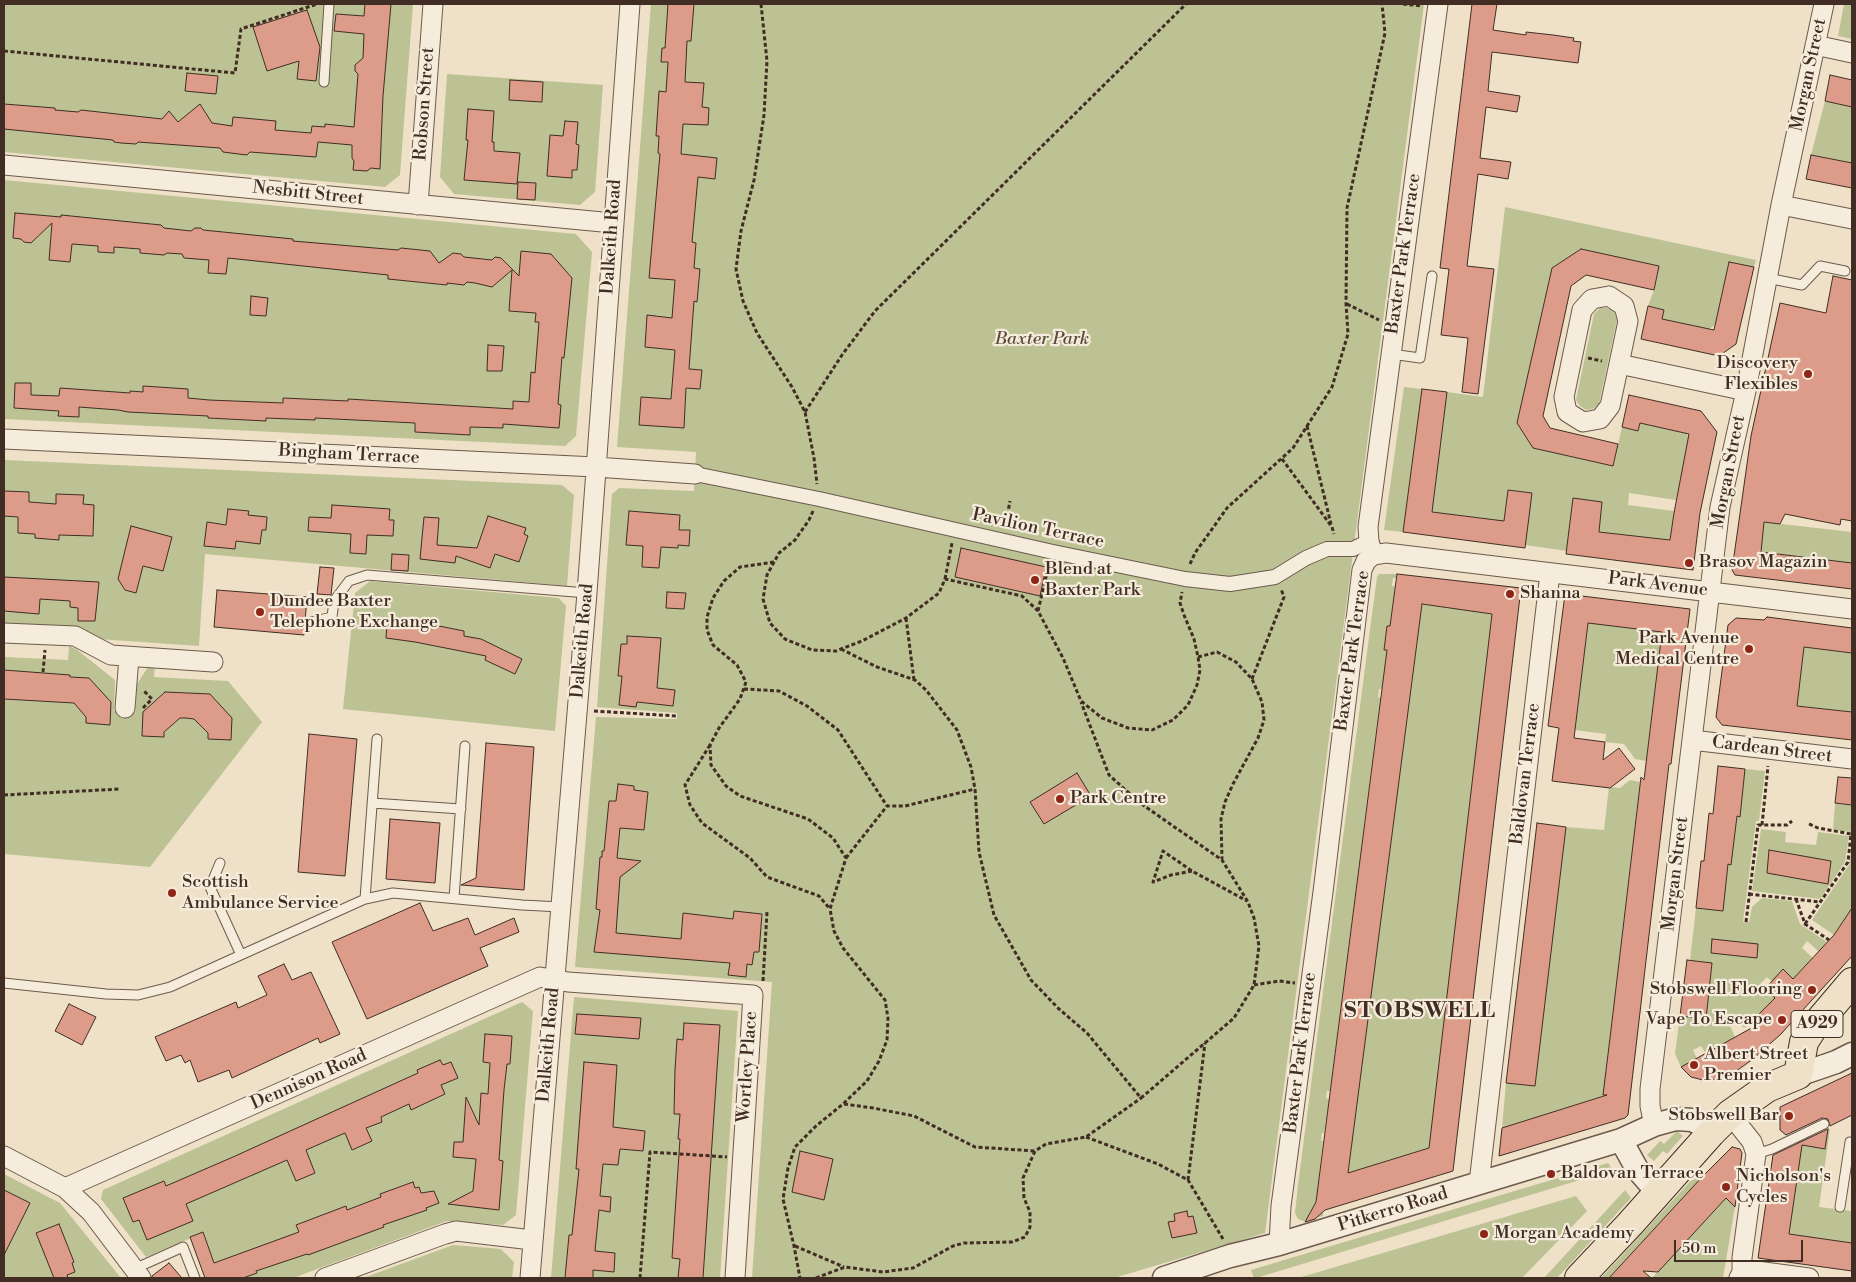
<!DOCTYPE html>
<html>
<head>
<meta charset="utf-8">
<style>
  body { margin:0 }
  #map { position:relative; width:1856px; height:1282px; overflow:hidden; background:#efe1c7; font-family:"Libre Bodoni",serif }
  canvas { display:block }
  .frame { position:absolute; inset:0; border:5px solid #412d24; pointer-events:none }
  .scale { position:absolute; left:1674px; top:1240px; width:129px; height:22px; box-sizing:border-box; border:2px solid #412d24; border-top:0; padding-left:6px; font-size:15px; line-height:18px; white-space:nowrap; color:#412d24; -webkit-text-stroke:4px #f5ecdb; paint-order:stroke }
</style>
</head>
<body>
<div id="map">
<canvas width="1856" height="1282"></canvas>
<div class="frame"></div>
<div class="scale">50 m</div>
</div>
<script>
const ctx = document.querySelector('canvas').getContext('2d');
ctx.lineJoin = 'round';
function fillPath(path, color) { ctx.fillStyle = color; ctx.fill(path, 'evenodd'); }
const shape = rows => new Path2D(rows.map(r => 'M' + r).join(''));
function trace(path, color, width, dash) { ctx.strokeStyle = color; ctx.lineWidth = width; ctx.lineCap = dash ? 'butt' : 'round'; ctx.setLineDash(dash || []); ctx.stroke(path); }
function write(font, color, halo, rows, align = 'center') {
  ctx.font = font + ' "Libre Bodoni",serif'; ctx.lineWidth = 4.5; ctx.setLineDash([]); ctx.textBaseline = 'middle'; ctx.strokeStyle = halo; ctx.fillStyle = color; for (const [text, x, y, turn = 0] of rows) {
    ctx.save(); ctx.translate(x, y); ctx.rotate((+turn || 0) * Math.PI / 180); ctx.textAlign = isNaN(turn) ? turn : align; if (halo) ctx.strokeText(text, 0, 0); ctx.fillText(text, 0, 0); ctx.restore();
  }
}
const green = shape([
  [4,4,413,4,400,175,385,187,4,152],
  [651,4,1424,4,1265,1233,1114,1278,752,1278,772,982,575,967,596,717,677,719,677,713,597,707,612,494,619,488,694,491,696,452,617,447],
  [1844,4,1852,4,1852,39,1838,36],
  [447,74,603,85,595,192,580,205,454,194,440,177],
  [1825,101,1852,107,1852,163,1811,155],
  [4,180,576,234,592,252,576,436,565,446,4,419],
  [1505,207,1756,260,1754,267,1729,262,1715,325,1709,329,1662,319,1664,310,1648,306,1654,290,1659,266,1581,249,1552,268,1517,423,1533,448,1613,466,1622,427,1638,431,1640,423,1686,433,1689,438,1676,500,1629,493,1628,505,1674,511,1670,540,1599,532,1602,502,1573,498,1567,551,1525,545,1532,493,1508,490,1504,521,1432,512,1447,392,1483,397],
  [1600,308,1607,308,1614,311,1617,320,1599,404,1593,409,1586,410,1580,406,1576,400,1594,314],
  [1404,387,1422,389,1403,532,1384,530],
  [4,460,562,485,574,495,567,586,205,554,199,646,98,639,4,625],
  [1764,522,1852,532,1852,563,1761,552],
  [1379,574,1397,574,1396,578,1393,578,1392,586,1395,586,1390,626,1387,626,1386,633,1388,641,1385,641,1384,649,1387,650,1382,689,1379,689,1378,697,1381,698,1380,701,1330,1091,1327,1091,1326,1098,1329,1099,1324,1133,1322,1133,1321,1141,1323,1141,1316,1202,1313,1207,1315,1211,1319,1213,1323,1212,1323,1216,1303,1221,1298,1219,1295,1213,1298,1185,1369,637,1377,577],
  [370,581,559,598,566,606,555,731,343,709,355,593],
  [1422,604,1492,613,1429,1148,1348,1173],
  [1588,623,1662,632,1646,761,1635,759,1624,744,1605,742,1606,734,1575,730],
  [69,646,76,649,115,680,114,711,135,713,137,684,148,667,155,665,154,677,228,681,262,722,150,867,4,854,4,657,68,660],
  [1804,647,1852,653,1852,712,1750,700,1800,681],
  [1745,769,1765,771,1759,821,1756,821,1743,922,1749,922,1752,907,1762,898,1792,901,1800,924,1827,942,1819,952,1807,941,1802,948,1813,958,1793,979,1783,970,1777,976,1782,991,1767,977,1760,984,1775,998,1760,1014,1744,1028,1735,1018,1729,1023,1735,1037,1706,1054,1701,1046,1693,1050,1697,1059,1681,1067,1675,1054,1680,1016,1706,1019,1712,963,1690,960,1696,908,1723,911,1728,864,1731,864,1737,817,1740,816],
  [1630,780,1640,782,1603,1096,1502,1128,1506,1083,1535,1086,1566,827,1604,830,1609,787,1620,788],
  [1835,803,1852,805,1852,832,1833,830],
  [1761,829,1786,832,1785,842,1816,845,1818,832,1849,836,1845,862,1820,899,1752,891],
  [1852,847,1852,908,1834,935,1812,920,1849,865],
  [574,997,738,1011,720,1278,551,1278],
  [522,1002,533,1011,516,1215,503,1225,447,1221,293,1278,220,1278,203,1233,146,1257,101,1199,103,1190],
  [1830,1129,1819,1207,1852,1211,1852,1243,1789,1234,1802,1140],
  [1677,1131,1683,1136,1667,1154,1663,1151,1654,1161,1647,1155,1660,1141,1664,1144],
  [1608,1163,1613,1170,1256,1278,1254,1278,1251,1270],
  [4,1174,60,1203,121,1278,4,1278],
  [1697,1174,1702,1177,1609,1278,1601,1278],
  [1625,1190,1631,1198,1557,1278,1544,1278],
  [1576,1196,1587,1211,1522,1278,1298,1278],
  [1726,1198,1735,1207,1723,1278,1652,1278],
  [453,1245,501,1249,514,1262,512,1278,363,1278]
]);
const building = shape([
  [365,4,391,4,383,96,380,169,371,168,367,171,353,170,354,161,352,158,352,145,318,142,316,157,250,152,247,155,223,152,220,148,138,142,136,144,121,143,114,142,113,140,4,129,4,104,55,108,55,110,78,112,81,110,162,119,169,111,178,122,200,104,212,123,232,126,233,117,276,121,275,130,311,133,312,126,325,127,325,124,354,127,358,74,355,71,355,65,363,58,364,34,334,31,336,14,364,16,365,4],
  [668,4,694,4,691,41,687,41,685,82,704,83,702,107,709,108,708,125,683,124,681,154,717,158,715,179,698,177,692,242,696,243,694,268,700,269,697,302,694,301,689,369,702,370,700,389,686,388,684,428,639,425,641,397,671,399,675,350,645,347,647,315,672,318,675,280,649,278,660,154,658,153,659,136,656,136,659,91,666,92,668,62,661,62,662,48,665,48,668,4],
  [1472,4,1497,4,1493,30,1526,35,1526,32,1553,35,1574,38,1573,41,1581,42,1578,63,1492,52,1488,91,1520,96,1517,112,1486,107,1480,158,1511,162,1508,179,1478,174,1467,266,1494,269,1478,394,1462,392,1468,338,1441,335,1449,269,1440,268,1472,4],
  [307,10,320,47,316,81,297,79,299,61,267,71,253,27,307,10],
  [187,73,218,76,216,94,185,91,187,73],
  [1830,75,1852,80,1852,107,1825,101,1830,75],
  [510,80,543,82,542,102,509,100,510,80],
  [468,109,494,111,492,142,494,142,494,151,520,153,517,184,464,180,468,140,466,140,468,109],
  [565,121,578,122,576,144,579,145,577,170,572,170,572,178,547,176,550,135,563,136,565,121],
  [1811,155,1852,163,1852,188,1806,179,1811,155],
  [518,182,536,183,535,200,517,199,518,182],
  [15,213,61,217,61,215,161,225,164,228,191,231,195,228,201,228,203,230,293,239,293,241,398,250,401,248,430,251,439,263,453,253,461,254,464,257,492,260,495,257,501,258,519,276,521,251,551,254,572,278,564,358,562,357,558,404,561,405,559,428,503,424,503,428,470,427,470,435,415,432,415,423,315,418,315,420,266,418,266,421,208,418,208,416,128,412,118,410,79,407,79,417,58,416,59,411,14,408,15,383,31,383,31,395,59,396,60,388,130,393,130,391,143,392,143,386,188,389,188,398,209,400,283,403,283,398,348,401,348,399,513,409,513,401,529,402,531,372,535,373,539,322,535,322,536,313,509,311,512,270,492,287,475,283,467,282,464,285,447,283,447,285,388,279,388,275,228,258,226,274,208,273,209,260,184,258,182,254,167,253,164,255,140,253,140,249,114,247,114,253,98,252,98,246,72,244,70,262,49,260,52,223,31,243,24,242,21,239,13,238,15,213],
  [1581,249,1659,266,1654,290,1586,275,1571,286,1543,416,1550,428,1618,444,1613,466,1533,448,1517,423,1552,268,1581,249],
  [1729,262,1754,267,1736,344,1719,356,1641,339,1648,306,1664,310,1662,319,1714,330,1729,262],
  [1833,276,1852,280,1852,521,1841,519,1840,525,1785,514,1780,524,1764,522,1761,552,1852,563,1852,589,1735,575,1732,570,1751,436,1780,303,1826,313,1833,276],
  [251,296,268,298,266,316,250,315,251,296],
  [488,345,504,346,502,371,487,371,488,345],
  [1422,389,1447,392,1432,512,1504,521,1508,490,1532,493,1525,548,1403,532,1422,389],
  [1629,395,1701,411,1717,432,1700,513,1693,570,1566,554,1573,498,1602,502,1599,532,1670,540,1674,513,1689,434,1640,423,1638,431,1622,427,1629,395],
  [4,491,29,492,29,502,56,504,56,494,84,495,83,504,94,505,93,536,59,535,59,540,35,538,35,534,18,533,18,517,4,516,4,491],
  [332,505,390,509,389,520,394,520,393,536,367,535,366,554,350,553,351,534,308,531,309,517,331,518,332,505],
  [228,509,249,511,248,515,267,517,266,530,262,530,260,544,236,541,235,549,204,546,207,522,226,525,228,509],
  [629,511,680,515,679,530,690,530,689,546,678,545,678,548,661,547,659,568,642,567,643,546,626,545,629,511],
  [488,516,526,528,524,534,528,536,519,562,495,554,490,568,456,556,455,563,420,559,424,517,439,518,437,545,477,548,488,516],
  [131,526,172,537,163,571,143,566,136,593,125,590,118,579,131,526],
  [961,548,1046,567,1040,596,955,577,961,548],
  [392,554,409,555,408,571,391,570,392,554],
  [320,567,334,568,331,595,317,594,320,567],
  [1397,574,1521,588,1453,1171,1325,1210,1315,1219,1305,1222,1316,1202,1387,650,1384,650,1387,626,1390,626,1397,574],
  [1422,604,1492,614,1429,1148,1348,1173,1422,604],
  [4,577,99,582,95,621,78,621,78,608,70,607,70,601,40,599,39,614,4,611,4,577],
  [217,590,307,597,304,635,214,627,217,590],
  [667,592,686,593,684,609,666,608,667,592],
  [1565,594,1690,609,1671,764,1669,764,1628,1115,1625,1118,1499,1156,1502,1128,1607,1095,1603,1095,1610,1038,1641,777,1644,780,1662,632,1588,623,1574,738,1605,742,1603,760,1619,748,1635,769,1610,788,1552,781,1559,728,1548,726,1565,594],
  [1767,617,1852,628,1852,653,1804,647,1797,706,1852,712,1852,740,1722,725,1716,717,1728,625,1736,618,1764,620,1767,617],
  [387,622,433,629,434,625,464,631,464,636,481,639,522,659,515,674,485,660,486,656,415,642,386,638,387,622],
  [627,636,661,638,657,688,675,690,673,706,637,702,636,707,619,705,622,676,618,676,621,644,627,644,627,636],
  [4,670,70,675,70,677,89,678,111,702,110,725,86,723,86,717,74,703,4,699,4,670],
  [165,692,210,694,232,718,231,740,208,739,208,733,194,719,186,718,180,718,164,732,164,737,142,736,143,712,165,692],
  [309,734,357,739,345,876,298,872,309,734],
  [486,743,534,747,524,890,461,885,476,878,486,743],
  [1718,766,1745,769,1740,817,1737,816,1731,865,1728,864,1723,911,1696,908,1701,861,1704,861,1709,813,1713,814,1718,766],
  [1077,773,1091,796,1044,824,1030,802,1077,773],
  [1838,777,1852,778,1852,805,1835,803,1838,777],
  [618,784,634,786,634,790,648,792,644,830,620,828,617,858,641,861,620,877,616,933,681,939,683,913,733,919,734,911,762,914,759,952,754,952,752,965,747,964,746,977,728,975,730,963,594,952,600,910,596,909,600,857,602,857,602,851,604,851,609,801,616,801,618,784],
  [390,819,440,823,435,883,386,879,390,819],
  [1537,823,1566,827,1535,1086,1506,1083,1537,823],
  [1769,850,1831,861,1828,884,1767,873,1769,850],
  [420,903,433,931,468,918,475,935,514,918,519,932,480,948,488,966,367,1019,332,942,420,903],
  [1852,908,1852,956,1781,1034,1753,1059,1735,1072,1718,1079,1703,1080,1691,1077,1681,1067,1757,1025,1749,1024,1775,998,1765,989,1783,969,1793,979,1834,935,1852,908],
  [1712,939,1758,944,1757,958,1711,953,1712,939],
  [1687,960,1712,963,1706,1019,1680,1016,1687,960],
  [284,964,292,980,311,972,340,1034,320,1043,318,1038,232,1078,229,1070,198,1082,190,1060,185,1063,181,1055,166,1061,155,1037,236,1002,238,1008,267,995,258,976,284,964],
  [69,1004,96,1017,82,1045,55,1031,69,1004],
  [577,1014,641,1018,639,1039,575,1034,577,1014],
  [684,1023,720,1025,703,1278,678,1278,680,1259,672,1258,680,1139,678,1139,680,1114,674,1114,675,1070,677,1039,683,1040,684,1023],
  [485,1034,512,1036,510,1064,507,1064,504,1090,499,1160,503,1161,499,1210,448,1204,473,1191,476,1159,453,1157,454,1142,463,1142,466,1097,479,1125,481,1093,488,1094,490,1063,483,1062,485,1034],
  [440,1060,443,1065,451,1062,458,1078,441,1085,445,1094,411,1110,409,1104,381,1117,382,1122,366,1128,372,1141,352,1150,345,1133,306,1150,315,1173,296,1181,287,1160,186,1204,193,1221,147,1240,139,1220,133,1222,123,1198,164,1181,166,1186,233,1157,418,1073,417,1070,440,1060],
  [584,1062,617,1065,613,1127,645,1131,643,1151,620,1149,618,1165,603,1164,600,1196,611,1197,610,1212,599,1210,595,1251,615,1253,614,1272,593,1270,593,1278,565,1278,569,1235,572,1235,579,1169,576,1169,584,1062],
  [1852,1073,1852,1115,1830,1126,1828,1119,1822,1118,1786,1135,1780,1130,1780,1107,1852,1073],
  [1828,1129,1825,1149,1802,1145,1789,1234,1852,1243,1852,1271,1758,1258,1773,1155,1828,1129],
  [1732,1147,1740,1149,1742,1153,1735,1207,1726,1198,1658,1272,1643,1271,1651,1278,1609,1278,1702,1177,1732,1147],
  [800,1151,833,1159,824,1200,792,1192,800,1151],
  [413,1182,415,1188,419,1187,421,1193,434,1191,439,1203,426,1208,427,1210,383,1225,384,1227,308,1255,307,1254,256,1271,257,1273,243,1278,205,1278,190,1237,203,1232,214,1263,299,1232,296,1225,346,1206,347,1210,381,1197,380,1194,413,1182],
  [4,1190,30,1203,4,1255,4,1190],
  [1187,1211,1188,1217,1193,1216,1197,1233,1172,1238,1168,1222,1175,1221,1174,1214,1187,1211],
  [59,1224,74,1262,72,1263,75,1272,67,1275,68,1278,54,1278,36,1233,59,1224],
  [169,1263,182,1278,152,1278,152,1276,169,1263]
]);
const path = shape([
  [761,4,767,61,764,115,754,180,741,231,736,269,743,301,757,333,792,387,805,412,814,458,817,484],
  [1403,4,1422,6],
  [4,51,235,73,241,29,317,4],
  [1347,304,1379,320],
  [1588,358,1602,361],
  [805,412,842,355,875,311,1186,4],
  [1307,426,1331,524],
  [1282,459,1332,527,1334,534],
  [813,511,809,520,795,540,779,553,767,575,763,599,770,623,785,639,812,650,836,651,841,649,862,641,906,618,939,593,945,579,1022,596,1038,611,1063,658,1081,701,1102,718,1128,728,1152,730,1173,720,1188,705,1197,685,1200,670,1198,657,1194,639,1184,615,1180,603,1182,592],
  [1005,528,1010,501],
  [774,562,740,567,724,581,713,598,707,617,707,630,713,645,737,665,746,682,740,699,719,728,710,745,711,765,726,786,740,796,808,819,833,838,846,858,830,909,834,931,843,948,885,1000,888,1018,887,1040,879,1061,867,1081,843,1104,816,1126,795,1147,788,1168,783,1199,794,1246,800,1278],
  [1190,564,1195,553,1227,508,1293,448,1332,387,1348,334,1346,303,1347,208,1385,33,1382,4],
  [945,579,952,543],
  [1038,611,1049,564],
  [906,618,914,680],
  [841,649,877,667,915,680,926,690,957,730,971,767,975,789,979,852,994,915,1031,980,1059,1009,1087,1033,1141,1098,1234,1018,1254,985,1259,946,1254,918,1248,902,1222,860,1140,803,1109,775,1081,702],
  [1198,657,1217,652,1236,662,1252,679,1262,702,1264,720,1258,738,1233,784,1225,802,1221,819,1222,859],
  [43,672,45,650],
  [1252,679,1284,597,1281,589],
  [744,689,779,691,807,706,838,730,887,806],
  [143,708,152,699,144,691],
  [594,711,676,716],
  [710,745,685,785,690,805,702,823,750,858,767,877,819,896,830,909],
  [4,795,120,789],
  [1762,825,1768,766],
  [846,858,887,806,905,806,975,789],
  [1192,871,1171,875,1153,882,1163,851,1192,871,1247,901],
  [1749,894,1820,902],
  [1796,899,1805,924,1829,940],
  [1746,922,1758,825,1787,825,1792,821],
  [1805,924,1848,862,1851,834,1818,828,1807,823],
  [763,981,767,912],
  [1254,985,1279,981,1295,983],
  [844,1104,873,1108,914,1116,975,1147,1035,1151],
  [1086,1137,1158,1164,1188,1180,1223,1239],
  [1188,1180,1205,1043],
  [795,1246,844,1267],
  [640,1278,650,1152,727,1157],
  [816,1278,845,1267,883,1272,913,1268,953,1246,964,1243,1012,1242,1025,1237,1030,1227,1030,1212,1024,1198,1023,1178,1035,1151,1046,1144,1086,1137,1141,1098]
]);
const service = shape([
  [324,82,329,4],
  [1767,278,1802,285,1820,266,1845,271],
  [1391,354,1420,358,1432,276],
  [311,622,332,617,334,601,349,581,367,575,587,593],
  [372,803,461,809],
  [220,863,210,887,241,955],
  [454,898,465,746],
  [365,899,377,739],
  [4,983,106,994,138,995,170,987,365,899,393,893,522,905,561,907],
  [1756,1154,1772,1149,1824,1124],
  [1840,1207,1850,1142,1852,1142],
  [134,1269,183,1247,195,1278]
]);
const pedestrian = shape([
  [695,474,819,499,1053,552,1185,579,1230,584,1275,577,1306,558,1327,549,1353,549,1369,541]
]);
const minor = shape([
  [1815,45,1852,53],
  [4,165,613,223],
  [418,205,433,4],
  [1781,205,1852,219],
  [1609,296,1624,306,1628,321,1619,364,1610,406,1600,419,1583,422,1567,412,1564,397,1582,310,1592,299,1609,296],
  [1619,364,1746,391],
  [4,439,596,467,695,474],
  [1373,555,1386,553,1852,609],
  [4,633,75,636,111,655,213,662],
  [125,708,129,657],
  [1692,740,1852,759],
  [1730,1114,1752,1142,1756,1154,1742,1258,1742,1272,1739,1278],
  [1654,1125,1650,1106,1650,1089,1720,507,1746,391,1781,205,1824,4],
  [4,1156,65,1188,91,1212,141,1278],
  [1479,1183,1550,573],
  [65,1188,540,977,568,982,753,995,735,1278],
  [1279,1244,1281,1206,1323,892,1362,570,1366,561,1373,555,1369,541,1368,527,1438,4],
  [1742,1272,1749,1270,1809,1278],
  [325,1278,445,1234,456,1231,532,1240],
  [530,1278,587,593,630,4]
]);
const tertiary = shape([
  [1798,1075,1836,1062,1852,1054],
  [1621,1140,1637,1169,1658,1193],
  [1164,1278,1230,1256,1279,1244,1621,1140,1654,1125,1676,1119,1692,1120,1700,1124,1711,1133]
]);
const primary = shape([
  [1579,1278,1630,1224,1711,1133,1730,1114,1767,1088,1798,1075,1804,1042,1813,1028,1852,982]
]);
const markers = [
  [1808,374,5,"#8f2418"],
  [1689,563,5,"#8f2418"],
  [1035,580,5,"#8f2418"],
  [1510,594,5,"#8f2418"],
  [260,612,5,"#8f2418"],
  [1749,649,5,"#8f2418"],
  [1060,799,5,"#8f2418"],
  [172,893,5,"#8f2418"],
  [1812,990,5,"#8f2418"],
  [1782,1020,5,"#8f2418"],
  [1694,1065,5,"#8f2418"],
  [1789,1116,5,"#8f2418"],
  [1551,1174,5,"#8f2418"],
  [1726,1187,5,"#8f2418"],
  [1484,1234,5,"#8f2418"]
];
const shields = [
  [1817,1024,52]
];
const shieldNames = [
  ["A929",1817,1024]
];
const streetNames = [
  ["Morgan Street",1809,75,-78],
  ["Robson Street",425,104,-86],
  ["Nesbitt Street",308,194,6],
  ["Dalkeith Road",612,237,-86],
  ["Baxter Park Terrace",1404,254,-82],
  ["Bingham Terrace",349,455,3],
  ["Morgan Street",1729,472,-79],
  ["Pavilion Terrace",1038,529,12],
  ["Park Avenue",1658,585,7],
  ["Dalkeith Road",583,641,-85],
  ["Baxter Park Terrace",1353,651,-82],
  ["Cardean Street",1772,750,7],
  ["Baldovan Terrace",1526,774,-83],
  ["Morgan Street",1676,874,-83],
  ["Dalkeith Road",549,1045,-85],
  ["Baxter Park Terrace",1301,1053,-83],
  ["Wortley Place",748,1067,-86],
  ["Dennison Road",309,1080,-24],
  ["Pitkerro Road",1393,1210,-17]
];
const parkNames = [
  ["Baxter Park",1042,340]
];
const poiNames = [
  ["Discovery",1798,364,"right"],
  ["Flexibles",1798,385,"right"],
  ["Brasov Magazin",1699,563],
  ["Blend at",1045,570],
  ["Baxter Park",1045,591],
  ["Shanna",1520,594],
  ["Dundee Baxter",270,602],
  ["Telephone Exchange",270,623],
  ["Park Avenue",1739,639,"right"],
  ["Medical Centre",1739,660,"right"],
  ["Park Centre",1070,799],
  ["Scottish",182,883],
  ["Ambulance Service",182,904],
  ["Stobswell Flooring",1802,990,"right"],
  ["Vape To Escape",1772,1020,"right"],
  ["Albert Street",1704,1055],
  ["Premier",1704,1076],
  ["Stobswell Bar",1779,1116,"right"],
  ["Baldovan Terrace",1561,1174],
  ["Nicholson's",1736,1177],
  ["Cycles",1736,1198],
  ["Morgan Academy",1494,1234]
];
const districtNames = [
  ["STOBSWELL",1420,1012]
];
fillPath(green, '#bcc293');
fillPath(building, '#dd9c8a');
trace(building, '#412d24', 1);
trace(service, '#6c5a4d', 11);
trace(pedestrian, '#6c5a4d', 16);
trace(minor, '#6c5a4d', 21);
trace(tertiary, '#6c5a4d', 25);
trace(primary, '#412d24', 30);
trace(path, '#412d24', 3, [4, 2.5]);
trace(service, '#f5ecdb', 9);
trace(pedestrian, '#f5ecdb', 14);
trace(minor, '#f5ecdb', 19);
trace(tertiary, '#f5ecdb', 22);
trace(primary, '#efe1c7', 28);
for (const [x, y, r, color] of markers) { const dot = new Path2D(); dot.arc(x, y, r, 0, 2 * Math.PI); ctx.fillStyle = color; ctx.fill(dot); trace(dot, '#f5ecdb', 2); }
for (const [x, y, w] of shields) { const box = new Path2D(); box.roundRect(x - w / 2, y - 13.5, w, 27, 4); ctx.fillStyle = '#f5ecdb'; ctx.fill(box); trace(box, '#412d24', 1); }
write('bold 16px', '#412d24', null, shieldNames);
write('18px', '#412d24', '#f5ecdb', streetNames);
write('italic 18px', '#5a4b3a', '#f5ecdb', parkNames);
write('18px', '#412d24', '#f5ecdb', poiNames, 'left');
ctx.letterSpacing = '1px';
write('bold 22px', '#412d24', '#f5ecdb', districtNames);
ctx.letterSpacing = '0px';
</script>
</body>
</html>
